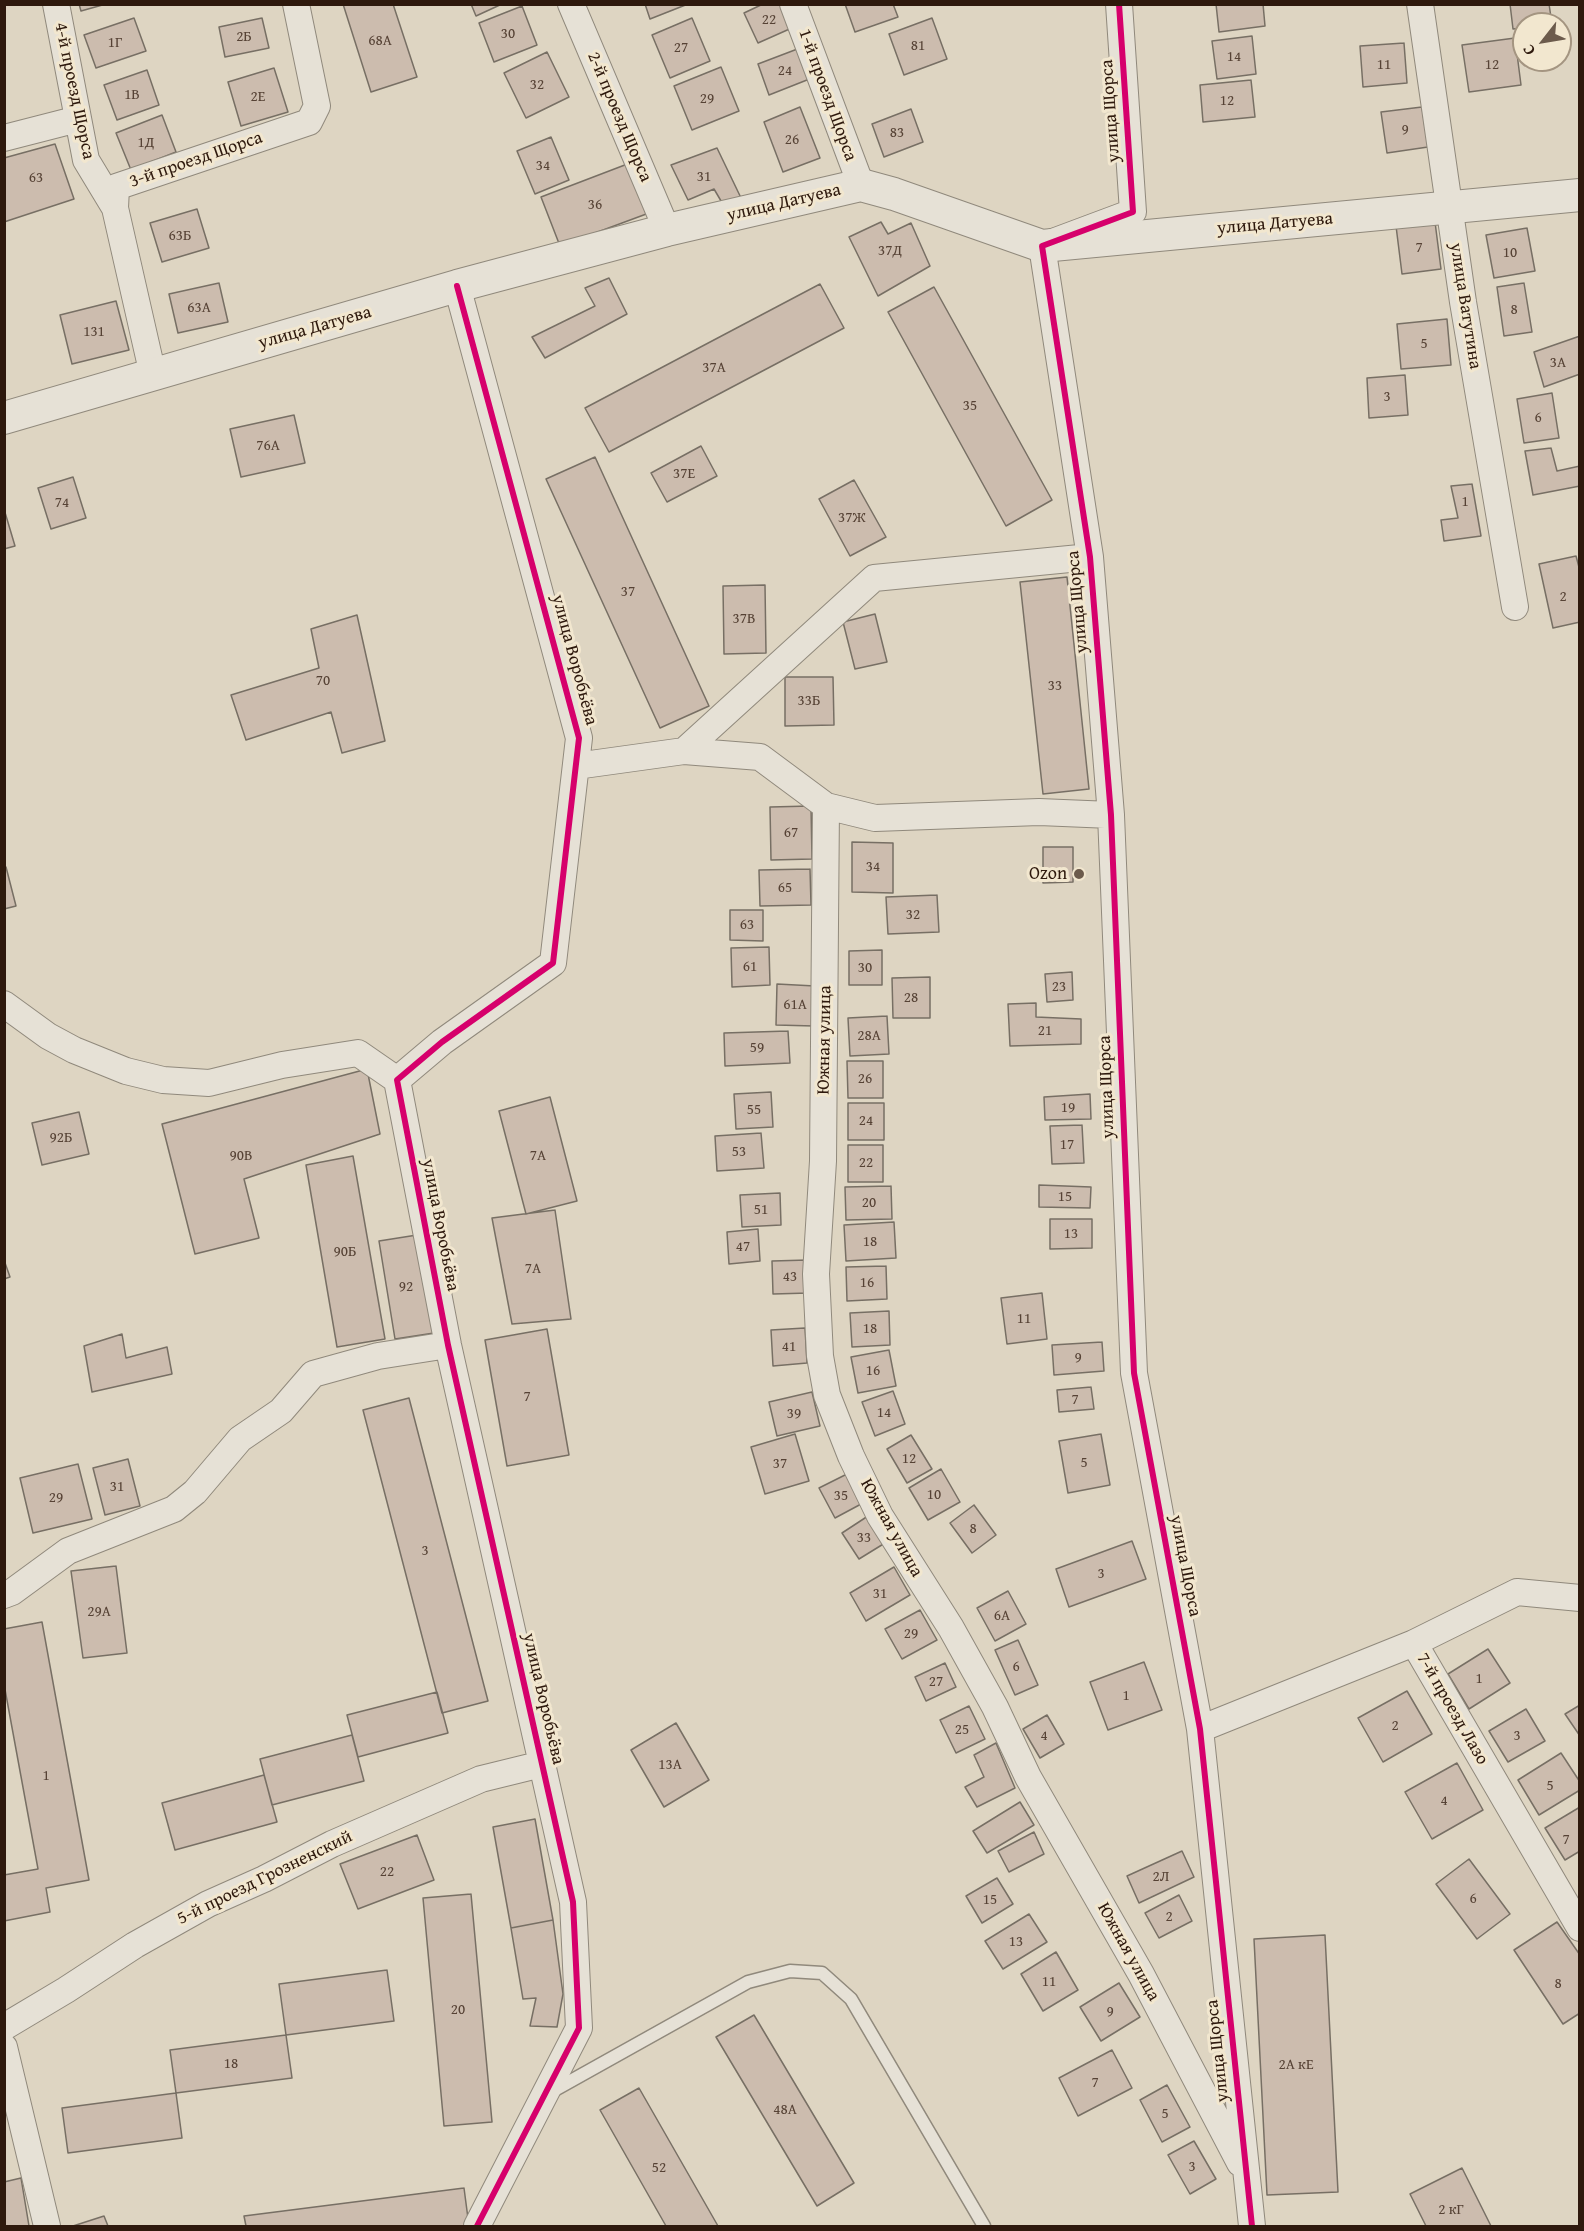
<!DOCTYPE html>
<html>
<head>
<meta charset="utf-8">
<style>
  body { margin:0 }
  #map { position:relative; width:1584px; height:2231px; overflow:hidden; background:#ded5c2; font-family:"Gentium Book Plus",serif }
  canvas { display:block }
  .frame { position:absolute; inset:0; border:6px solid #2e190d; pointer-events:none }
  .north { position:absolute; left:1512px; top:12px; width:60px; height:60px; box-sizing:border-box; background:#f2e7cf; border:2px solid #a49581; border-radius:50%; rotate:239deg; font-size:16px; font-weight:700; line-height:24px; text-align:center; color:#2e190d }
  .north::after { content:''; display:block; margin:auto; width:21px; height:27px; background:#6c5b4c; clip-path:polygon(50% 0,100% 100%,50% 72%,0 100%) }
</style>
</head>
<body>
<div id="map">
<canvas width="1584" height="2231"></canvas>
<div class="frame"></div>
<div class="north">С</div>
</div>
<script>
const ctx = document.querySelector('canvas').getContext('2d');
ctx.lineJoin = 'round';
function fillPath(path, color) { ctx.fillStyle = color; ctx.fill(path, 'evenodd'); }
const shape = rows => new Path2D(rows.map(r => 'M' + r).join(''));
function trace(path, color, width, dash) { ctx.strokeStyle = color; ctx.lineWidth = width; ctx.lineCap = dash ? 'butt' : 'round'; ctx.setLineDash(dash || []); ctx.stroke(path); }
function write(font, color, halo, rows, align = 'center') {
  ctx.font = font + ' "Gentium Book Plus",serif'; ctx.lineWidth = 6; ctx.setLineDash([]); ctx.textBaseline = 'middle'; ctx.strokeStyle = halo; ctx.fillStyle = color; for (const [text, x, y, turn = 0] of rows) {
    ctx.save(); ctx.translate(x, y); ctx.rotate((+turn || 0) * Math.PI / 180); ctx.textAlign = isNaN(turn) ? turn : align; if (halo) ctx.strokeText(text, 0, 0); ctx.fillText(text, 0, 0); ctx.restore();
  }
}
const building = shape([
  [79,4,106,4,81,11,79,4],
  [343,4,393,4,417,77,371,92,343,4],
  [471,4,502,4,476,16,471,4],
  [645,4,688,4,650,19,645,4],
  [763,4,784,4,794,27,758,43,744,13,763,4],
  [845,4,893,4,898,17,855,32,845,4],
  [1216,4,1263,4,1265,26,1219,32,1216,4],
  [1510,4,1549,4,1552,24,1524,24,1524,28,1513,29,1510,4],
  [522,6,537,45,494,62,479,23,522,6],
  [134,18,146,51,96,68,84,35,134,18],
  [262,18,269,48,225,57,219,27,262,18],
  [692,18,710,61,670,78,652,35,692,18],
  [932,18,947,59,904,75,889,34,932,18],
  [1252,36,1256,74,1217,79,1212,41,1252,36],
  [1515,38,1521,85,1469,92,1462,45,1515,38],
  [1404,43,1407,83,1363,87,1360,46,1404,43],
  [800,48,812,78,769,95,758,64,800,48],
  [547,52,569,97,526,118,504,73,547,52],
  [721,67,739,111,692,130,674,86,721,67],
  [274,68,288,112,241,126,228,82,274,68],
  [147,70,159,105,117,120,104,85,147,70],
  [1251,80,1255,117,1203,122,1200,85,1251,80],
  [800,107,820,158,783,172,764,122,800,107],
  [1422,107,1428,147,1387,153,1381,112,1422,107],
  [911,109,923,142,884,157,872,124,911,109],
  [162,115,176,152,131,170,116,133,162,115],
  [551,137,569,180,535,194,517,151,551,137],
  [55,144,74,199,4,222,4,158,55,144],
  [717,148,742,200,724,206,714,189,688,200,671,165,717,148],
  [630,163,649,213,560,246,541,197,630,163],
  [197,209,209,248,162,262,150,223,197,209],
  [881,222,888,234,911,223,930,266,878,296,849,237,881,222],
  [1435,222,1441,269,1402,274,1396,226,1435,222],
  [1527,228,1535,271,1494,278,1486,235,1527,228],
  [609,278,627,314,545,358,532,337,595,306,585,288,609,278],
  [219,283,228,322,178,333,169,294,219,283],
  [1524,283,1532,332,1504,336,1497,287,1524,283],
  [820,284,844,328,609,452,585,408,820,284],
  [934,287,1052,500,1006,526,888,312,934,287],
  [116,301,129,350,72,364,60,315,116,301],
  [1447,319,1451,365,1401,369,1397,324,1447,319],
  [1580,336,1580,374,1544,387,1534,352,1580,336],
  [1405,375,1408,415,1369,418,1367,378,1405,375],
  [1552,393,1559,438,1524,443,1517,399,1552,393],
  [294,415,305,463,241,477,230,429,294,415],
  [701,446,717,476,667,502,651,473,701,446],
  [1551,448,1557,471,1580,466,1580,486,1533,495,1525,451,1551,448],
  [595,457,709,706,660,728,546,479,595,457],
  [73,477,86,518,51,529,38,488,73,477],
  [854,480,886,537,850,556,819,499,854,480],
  [1472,484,1481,536,1444,541,1441,520,1458,518,1451,486,1472,484],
  [4,509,15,546,4,549,4,509],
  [1576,556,1580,571,1580,622,1553,628,1539,564,1576,556],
  [1067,577,1089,789,1043,794,1020,582,1067,577],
  [765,585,766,653,724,654,723,586,765,585],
  [875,614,887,662,855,669,843,622,875,614],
  [357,615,385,741,342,753,331,712,246,740,231,695,319,668,311,629,357,615],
  [785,677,833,677,834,725,785,726,785,677],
  [811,806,812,859,771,860,770,807,811,806],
  [852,842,893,843,893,893,852,892,852,842],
  [1043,847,1073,847,1073,882,1043,883,1043,847],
  [4,867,6,867,16,906,4,909,4,867],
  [810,869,811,905,760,906,759,870,810,869],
  [937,895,939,932,888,934,886,897,937,895],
  [730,910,763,910,763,941,730,940,730,910],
  [769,947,770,985,732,987,731,948,769,947],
  [882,950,882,985,849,985,849,951,882,950],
  [1072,972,1073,1000,1047,1002,1045,974,1072,972],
  [930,977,930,1018,893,1018,892,978,930,977],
  [777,984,815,986,814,1026,776,1025,777,984],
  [1036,1003,1036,1017,1081,1019,1081,1044,1010,1046,1008,1004,1036,1003],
  [887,1016,889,1054,850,1056,848,1018,887,1016],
  [788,1031,790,1063,725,1066,724,1033,788,1031],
  [847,1061,883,1061,883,1098,848,1098,847,1061],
  [367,1069,380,1134,244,1179,259,1238,195,1254,162,1124,367,1069],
  [771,1092,773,1127,736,1129,734,1094,771,1092],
  [1090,1094,1091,1119,1045,1120,1044,1097,1090,1094],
  [550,1097,577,1201,526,1214,499,1111,550,1097],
  [848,1103,884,1103,884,1140,848,1140,848,1103],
  [79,1112,89,1154,42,1165,32,1123,79,1112],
  [1082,1125,1084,1163,1052,1164,1050,1126,1082,1125],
  [761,1133,764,1168,717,1171,715,1136,761,1133],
  [848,1145,883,1145,883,1182,848,1182,848,1145],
  [353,1156,385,1339,337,1347,306,1165,353,1156],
  [1039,1185,1091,1187,1090,1208,1039,1207,1039,1185],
  [891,1186,892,1219,846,1220,845,1187,891,1186],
  [780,1193,781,1225,742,1227,740,1195,780,1193],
  [555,1210,571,1319,512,1324,492,1218,555,1210],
  [1050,1219,1092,1219,1092,1248,1050,1249,1050,1219],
  [894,1222,896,1258,846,1261,844,1225,894,1222],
  [758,1229,760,1261,729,1264,727,1232,758,1229],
  [417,1235,434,1333,395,1339,379,1241,417,1235],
  [4,1260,10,1277,4,1279,4,1260],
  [808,1260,809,1293,773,1294,772,1261,808,1260],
  [886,1266,887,1299,847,1301,846,1267,886,1266],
  [1042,1293,1047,1339,1007,1344,1001,1298,1042,1293],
  [889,1311,890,1345,852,1347,850,1313,889,1311],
  [805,1328,807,1363,773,1366,771,1330,805,1328],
  [547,1329,569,1455,507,1466,485,1340,547,1329],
  [122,1334,126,1358,167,1347,172,1374,92,1392,84,1346,122,1334],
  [1102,1342,1104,1371,1054,1375,1052,1345,1102,1342],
  [889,1350,896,1386,858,1393,851,1357,889,1350],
  [1091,1387,1094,1409,1059,1412,1057,1390,1091,1387],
  [893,1391,905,1424,875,1436,862,1402,893,1391],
  [812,1392,820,1426,777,1436,769,1402,812,1392],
  [409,1398,488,1701,442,1713,363,1410,409,1398],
  [795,1434,809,1481,765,1494,751,1447,795,1434],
  [1101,1434,1110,1485,1068,1493,1059,1441,1101,1434],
  [911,1435,932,1469,907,1483,887,1449,911,1435],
  [128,1459,140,1506,105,1515,93,1468,128,1459],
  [78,1464,92,1519,33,1533,20,1478,78,1464],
  [941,1469,960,1502,928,1520,909,1488,941,1469],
  [847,1474,863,1503,835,1518,819,1488,847,1474],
  [974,1505,996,1535,972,1553,950,1523,974,1505],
  [868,1516,885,1543,859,1559,842,1533,868,1516],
  [1132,1541,1146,1579,1069,1607,1056,1569,1132,1541],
  [116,1566,127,1653,83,1658,71,1571,116,1566],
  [894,1567,910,1595,866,1621,850,1593,894,1567],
  [1008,1591,1026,1624,995,1641,977,1608,1008,1591],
  [920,1610,937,1640,902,1659,885,1629,920,1610],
  [42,1622,89,1880,46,1888,50,1912,4,1921,4,1875,38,1869,4,1684,4,1629,42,1622],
  [1018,1640,1038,1685,1015,1695,995,1650,1018,1640],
  [1488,1649,1510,1683,1469,1709,1448,1674,1488,1649],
  [1144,1662,1162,1710,1108,1730,1090,1682,1144,1662],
  [945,1663,956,1687,926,1701,915,1677,945,1663],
  [1407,1691,1432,1734,1383,1762,1358,1718,1407,1691],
  [437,1692,448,1733,358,1757,347,1715,437,1692],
  [1580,1705,1580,1736,1565,1714,1580,1705],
  [969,1706,985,1739,956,1753,940,1720,969,1706],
  [1526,1709,1545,1741,1508,1762,1489,1731,1526,1709],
  [1047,1715,1064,1744,1040,1758,1023,1729,1047,1715],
  [676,1723,709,1780,664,1807,631,1750,676,1723],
  [352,1735,364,1781,272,1805,260,1759,352,1735],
  [996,1743,1015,1788,977,1807,965,1787,984,1777,974,1755,996,1743],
  [1561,1753,1580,1782,1580,1790,1539,1815,1518,1780,1561,1753],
  [1457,1763,1483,1810,1432,1839,1405,1792,1457,1763],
  [264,1775,277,1822,175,1850,162,1803,264,1775],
  [1020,1802,1034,1825,987,1853,973,1831,1020,1802],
  [1580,1807,1580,1851,1565,1860,1545,1828,1580,1807],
  [535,1819,553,1920,511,1928,493,1827,535,1819],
  [1034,1832,1044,1854,1009,1872,998,1851,1034,1832],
  [417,1835,434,1880,358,1909,340,1864,417,1835],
  [1182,1851,1194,1877,1139,1903,1127,1876,1182,1851],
  [1469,1859,1510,1914,1477,1939,1436,1884,1469,1859],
  [997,1878,1013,1904,982,1923,966,1896,997,1878],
  [471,1894,492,2122,444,2126,423,1898,471,1894],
  [1179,1895,1192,1921,1159,1938,1145,1913,1179,1895],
  [1029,1914,1047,1942,1003,1969,985,1941,1029,1914],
  [553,1920,563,1994,557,2027,530,2026,536,1998,523,1999,511,1928,553,1920],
  [1557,1922,1580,1955,1580,2013,1563,2024,1514,1950,1557,1922],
  [1325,1935,1338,2192,1267,2195,1254,1939,1325,1935],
  [1056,1952,1078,1990,1043,2011,1021,1974,1056,1952],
  [387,1970,394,2021,286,2035,279,1984,387,1970],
  [1119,1983,1140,2017,1101,2041,1080,2007,1119,1983],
  [754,2015,854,2183,817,2206,716,2037,754,2015],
  [286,2035,292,2078,176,2093,170,2050,286,2035],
  [1112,2050,1132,2088,1078,2116,1059,2078,1112,2050],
  [1167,2085,1190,2127,1162,2142,1140,2100,1167,2085],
  [639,2088,718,2226,666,2226,600,2110,639,2088],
  [176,2093,182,2138,68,2153,62,2108,176,2093],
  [1194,2141,1216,2179,1190,2194,1168,2155,1194,2141],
  [1462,2168,1491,2226,1426,2226,1410,2194,1462,2168],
  [21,2178,29,2226,4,2226,4,2182,21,2178],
  [464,2188,469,2226,246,2226,244,2216,464,2188],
  [104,2216,108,2226,73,2226,104,2216]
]);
const service = shape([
  [551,2092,748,1982,790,1971,822,1973,851,1999,984,2226]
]);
const minor = shape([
  [56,4,86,160,115,208],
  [571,4,667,230],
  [793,4,861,185],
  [1119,4,1133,212,1042,246,1090,557,1111,815,1134,1373,1200,1729,1252,2226],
  [1420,4,1463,302,1515,607],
  [4,138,78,119],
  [457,286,579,738,553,963,442,1042,397,1080,448,1345,573,1902,579,2028,477,2226],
  [153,375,115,208,116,187,309,122,317,106,296,4],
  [684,751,874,578,1090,557],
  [576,766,684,751,760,757,826,806,875,818,1039,812,1111,815],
  [826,806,823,1161,816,1274,820,1356,827,1395,851,1456,880,1516,951,1628,995,1707,1028,1777,1141,1974,1240,2163],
  [4,1004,48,1036,74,1050,126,1071,163,1080,209,1083,282,1065,358,1053,397,1080],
  [4,1595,12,1592,68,1551,174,1509,195,1492,240,1439,281,1411,313,1374,378,1356,448,1345],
  [1580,1598,1517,1592,1414,1643,1580,1928],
  [1200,1729,1414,1643],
  [4,2027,66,1990,135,1945,208,1904,264,1879,332,1844,481,1779,542,1764],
  [4,2047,47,2226]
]);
const tertiary = shape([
  [4,418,457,286,667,230,861,185,894,194,1042,246,1580,195]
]);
const cycleway = shape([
  [1119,4,1133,212,1042,246,1090,557,1111,815,1134,1373,1200,1729,1252,2226],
  [457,286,579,738,553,963,442,1042,397,1080,448,1345,573,1902,579,2028,477,2226]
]);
const markers = [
  [1079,874,6,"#6c5b4c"]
];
const numberNames = [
  ["22",769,20],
  ["30",508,34],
  ["2Б",244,37],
  ["68А",380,41],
  ["1Г",115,43],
  ["81",918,46],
  ["27",681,48],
  ["14",1234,57],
  ["11",1384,65],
  ["12",1492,65],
  ["24",785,71],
  ["32",537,85],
  ["1В",132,95],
  ["2Е",258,97],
  ["29",707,99],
  ["12",1227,101],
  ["9",1405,130],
  ["83",897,133],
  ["26",792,140],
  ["1Д",146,143],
  ["34",543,166],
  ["31",704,177],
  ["63",36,178],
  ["36",595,205],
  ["63Б",180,236],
  ["7",1419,248],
  ["37Д",890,251],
  ["10",1510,253],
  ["63А",199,308],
  ["8",1514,310],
  ["131",94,332],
  ["5",1424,344],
  ["3А",1558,363],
  ["37А",714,368],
  ["3",1387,397],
  ["35",970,406],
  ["6",1538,418],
  ["76А",268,446],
  ["37Е",684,474],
  ["1",1465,502],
  ["74",62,503],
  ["37Ж",852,518],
  ["37",628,592],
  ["2",1563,597],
  ["37В",744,619],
  ["70",323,681],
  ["33",1055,686],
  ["33Б",809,701],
  ["67",791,833],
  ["34",873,867],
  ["65",785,888],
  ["32",913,915],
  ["63",747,925],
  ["61",750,967],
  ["30",865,968],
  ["23",1059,987],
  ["28",911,998],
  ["61А",795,1005],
  ["21",1045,1031],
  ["28А",869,1036],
  ["59",757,1048],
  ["26",865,1079],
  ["19",1068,1108],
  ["55",754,1110],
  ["24",866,1121],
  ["92Б",61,1138],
  ["17",1067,1145],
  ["53",739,1152],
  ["90В",241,1156],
  ["7А",538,1156],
  ["22",866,1163],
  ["15",1065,1197],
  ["20",869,1203],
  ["51",761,1210],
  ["13",1071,1234],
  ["18",870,1242],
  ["47",743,1247],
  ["90Б",345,1252],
  ["7А",533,1269],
  ["43",790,1277],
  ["16",867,1283],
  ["92",406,1287],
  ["11",1024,1319],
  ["18",870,1329],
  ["41",789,1347],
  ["9",1078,1358],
  ["16",873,1371],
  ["7",527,1397],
  ["7",1075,1400],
  ["14",884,1413],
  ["39",794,1414],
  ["12",909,1459],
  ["5",1084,1463],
  ["37",780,1464],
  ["31",117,1487],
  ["10",934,1495],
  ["35",841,1496],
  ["29",56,1498],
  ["8",973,1529],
  ["33",864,1538],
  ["3",425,1551],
  ["3",1101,1574],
  ["31",880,1594],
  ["29А",99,1612],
  ["6А",1002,1616],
  ["29",911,1634],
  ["6",1016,1667],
  ["1",1479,1679],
  ["27",936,1682],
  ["1",1126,1696],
  ["2",1395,1726],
  ["25",962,1730],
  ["4",1044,1736],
  ["3",1517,1736],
  ["13А",670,1765],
  ["1",46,1776],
  ["5",1550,1786],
  ["4",1444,1801],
  ["7",1566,1840],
  ["22",387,1872],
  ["2Л",1161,1877],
  ["6",1473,1899],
  ["15",990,1900],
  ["2",1169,1917],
  ["13",1016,1942],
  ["11",1049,1982],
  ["8",1558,1984],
  ["20",458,2010],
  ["9",1110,2012],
  ["18",231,2064],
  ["2А кЕ",1296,2065],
  ["7",1095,2083],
  ["48А",785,2110],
  ["5",1165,2114],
  ["3",1192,2167],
  ["52",659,2168],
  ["2 кГ",1451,2210]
];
const streetNames = [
  ["4-й проезд Щорса",74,91,78],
  ["1-й проезд Щорса",827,95,70],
  ["улица Щорса",1111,111,-94],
  ["2-й проезд Щорса",619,117,67],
  ["3-й проезд Щорса",196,160,-19],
  ["улица Датуева",784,203,-13],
  ["улица Датуева",1275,224,-5],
  ["улица Ватутина",1465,306,81],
  ["улица Датуева",315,328,-16],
  ["улица Щорса",1078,602,-95],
  ["улица Воробьёва",574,660,75],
  ["Южная улица",825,1040,-89],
  ["улица Щорса",1107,1087,-92],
  ["улица Воробьёва",440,1225,79],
  ["Южная улица",891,1528,61],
  ["улица Щорса",1185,1566,79],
  ["улица Воробьёва",543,1699,77],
  ["7-й проезд Лазо",1452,1709,60],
  ["5-й проезд Грозненский",265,1878,-26],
  ["Южная улица",1128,1952,61],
  ["улица Щорса",1218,2051,-96]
];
const poiNames = [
  ["Ozon",1067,874]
];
fillPath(building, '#ccbcae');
trace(building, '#776f64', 1.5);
trace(service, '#90897c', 15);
trace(minor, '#90897c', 28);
trace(tertiary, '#90897c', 34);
trace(service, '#e6e1d6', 12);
trace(minor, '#e6e1d6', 26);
trace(tertiary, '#e6e1d6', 32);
trace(cycleway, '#d6006c', 6);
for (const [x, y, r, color] of markers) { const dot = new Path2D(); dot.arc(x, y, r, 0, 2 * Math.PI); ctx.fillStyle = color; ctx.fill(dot); trace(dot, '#f2e7cf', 2); }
write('15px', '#564235', null, numberNames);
write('18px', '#2e190d', '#f2e7cf', streetNames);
write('18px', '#2e190d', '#f2e7cf', poiNames, 'right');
</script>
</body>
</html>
